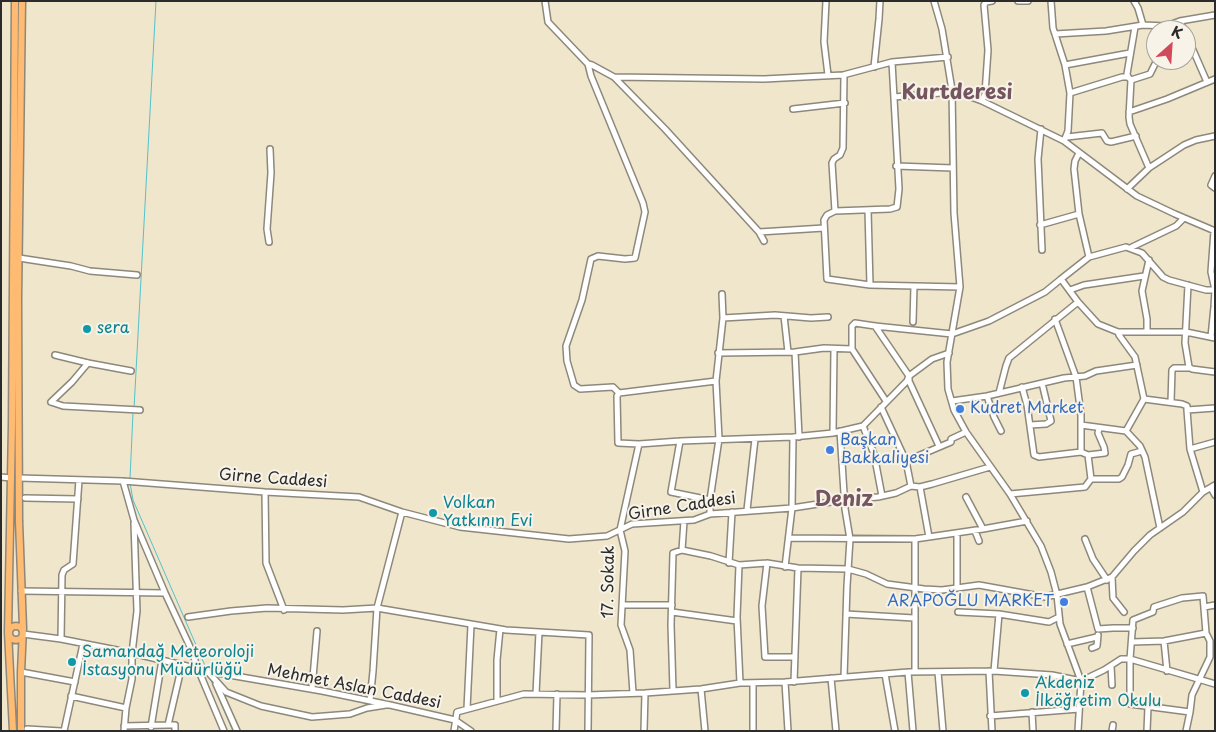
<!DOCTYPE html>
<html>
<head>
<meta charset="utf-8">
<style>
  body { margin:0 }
  #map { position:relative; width:1216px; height:732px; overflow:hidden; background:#efe6cb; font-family:"Playpen Sans",sans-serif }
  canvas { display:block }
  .frame { position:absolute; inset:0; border:2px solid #2b2b2b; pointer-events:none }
  .north { position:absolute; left:1146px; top:20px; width:50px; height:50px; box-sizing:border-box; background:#f7f3e8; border:1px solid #a5a39c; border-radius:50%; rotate:26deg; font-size:14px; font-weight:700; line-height:20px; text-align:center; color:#2b2b2b }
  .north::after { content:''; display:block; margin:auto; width:18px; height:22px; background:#d1495b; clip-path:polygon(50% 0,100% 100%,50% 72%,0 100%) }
</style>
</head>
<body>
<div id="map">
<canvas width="1216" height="732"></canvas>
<div class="frame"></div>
<div class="north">K</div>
</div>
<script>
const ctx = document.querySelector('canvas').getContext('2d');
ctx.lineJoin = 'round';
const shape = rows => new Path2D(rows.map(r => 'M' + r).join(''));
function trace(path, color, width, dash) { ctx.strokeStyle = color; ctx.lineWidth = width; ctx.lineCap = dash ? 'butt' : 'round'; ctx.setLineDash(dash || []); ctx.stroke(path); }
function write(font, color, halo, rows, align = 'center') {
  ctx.font = font + ' "Playpen Sans",sans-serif'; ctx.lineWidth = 4; ctx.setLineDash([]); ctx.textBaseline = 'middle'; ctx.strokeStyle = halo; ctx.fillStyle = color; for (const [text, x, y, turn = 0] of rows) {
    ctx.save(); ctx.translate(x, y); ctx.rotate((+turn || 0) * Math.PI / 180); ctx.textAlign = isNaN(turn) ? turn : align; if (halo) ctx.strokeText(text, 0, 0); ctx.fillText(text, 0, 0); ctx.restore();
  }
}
const stream = shape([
  [134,409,156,1],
  [130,479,133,413],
  [130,483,133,500,206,668],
  [209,676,233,731]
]);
const minor = shape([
  [545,1,548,22,588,64,591,76,643,203,645,212,635,258,625,259,598,256,591,259,582,300,566,346,567,361,574,385,580,389,613,387,619,393,716,381,719,439,710,500,710,514],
  [826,1,824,42,828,75],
  [934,1,942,29,952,90,954,213,960,287,947,362,948,389,954,410,966,432,1010,494,1041,546,1051,572,1057,595,1060,624,1081,681,1078,731],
  [1018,1,1028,1],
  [1051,1,1053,28,1065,65,1070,93,1068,131,1064,141],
  [1134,1,1138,8,1143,25],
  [1180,21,1184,30],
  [1135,27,1127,74,1128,77,1131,80,1129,117,1130,124,1149,168],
  [1055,34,1106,31,1143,25,1166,26,1180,21,1215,15],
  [1186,34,1207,82],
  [588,64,592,65,614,77,665,129,759,232,824,228],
  [1065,65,1130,53],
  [874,67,879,19,880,1],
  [844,75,843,148,840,155,834,159,832,163,835,211,827,215,824,220,827,279,870,285,960,287],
  [614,77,764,79,843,75,892,62,948,57],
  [1131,80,1150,74,1157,60],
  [952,90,982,101,1064,141,1137,196,1175,214,1215,231],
  [1070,93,1122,77,1128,77],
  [894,97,952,92],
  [982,101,985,94,988,50,984,5,986,2,992,1],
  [793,109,845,103],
  [1129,112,1167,99,1215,79],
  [1041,129,1038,159,1042,250],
  [1067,137,1102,133,1107,141,1111,142,1136,136],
  [1079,153,1075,161,1074,169,1079,214,1089,257],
  [896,166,953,168],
  [1215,176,1211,185,1215,188],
  [1127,189,1149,168,1184,145,1196,140,1215,136],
  [868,210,870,285],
  [835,211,890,209,897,207,899,189,892,62],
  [1040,225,1079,214],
  [759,232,764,241],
  [269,242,267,229,271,173,270,149],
  [1132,247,1176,226,1184,218],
  [19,258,71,266,90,271,137,275],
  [1188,285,1185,343,1189,367,1192,369,1215,372],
  [1070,290,1084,285,1144,276],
  [1215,290,1206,290,1169,280,1163,277,1142,253,1126,247,1089,257,1061,279,1078,302,1098,324,1118,332,1186,332,1215,338],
  [784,316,788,352],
  [723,318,775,315,811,318,828,317],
  [1055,319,1076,377,1081,415,1081,425,1126,431,1140,446,1145,457,1160,528],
  [913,322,914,286],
  [875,326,909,376,909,381,939,446],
  [1147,331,1147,319,1142,291,1149,260],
  [1118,332,1119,335,1135,357,1144,399,1182,404,1187,406,1187,410,1215,408],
  [1211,337,1214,307,1215,290,1211,272,1214,231],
  [852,349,852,326,855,323,875,326,952,334,989,321,1045,292,1061,279],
  [852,349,886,401],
  [795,352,824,348,852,349],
  [718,353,795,352,799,437],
  [55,355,88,363,131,371],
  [716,381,723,318,722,294],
  [1022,387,1027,405,1034,455,1039,457,1081,452],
  [619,393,617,396,618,443,639,444],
  [999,393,1006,366,1009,358,1078,302],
  [987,396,994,417,1001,431],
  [952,401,987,396,1064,378,1085,376,1096,371,1137,365],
  [51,402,63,406,140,410],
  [51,402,72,382,88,363],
  [1171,402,1172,370,1174,368,1190,368],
  [881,407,906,461,911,486],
  [1187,410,1190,449,1203,492],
  [1030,425,1046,424,1051,421,1042,383],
  [1081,425,1081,452,1088,455,1091,479],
  [863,426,874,454,882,496],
  [840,431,845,509,850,539,847,586,844,677],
  [1126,431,1144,399],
  [833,433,834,349],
  [680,441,671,492,710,500],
  [1190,449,1215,442],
  [1088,455,1105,453,1104,447,1098,433,1099,428],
  [906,461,951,442,951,439,966,432],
  [1,477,11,478],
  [19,478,123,481,265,492,359,497,402,512,460,527,569,539,607,536,632,524,694,520,710,514,792,508,844,500,878,497,896,493,911,486,920,487,932,484,990,467],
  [123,481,134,520,165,593,191,649,198,669,224,731],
  [920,487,929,537],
  [1211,488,1215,495],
  [265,492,266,563,284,610],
  [1010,494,1085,487,1091,479,1119,479,1122,477,1128,465,1131,454,1142,451],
  [966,497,983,529],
  [25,498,78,499],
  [747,510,755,439],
  [975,531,979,541],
  [789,538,915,539,983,529,1027,521],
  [1085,539,1093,559,1107,580],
  [682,550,711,556,739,565,767,563,798,568,848,569,866,574,887,584,924,589,942,590,979,585,1045,597,1087,587,1112,577,1134,551,1150,535,1183,512,1203,492,1215,485],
  [729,563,732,512],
  [767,563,762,606,765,657,795,657],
  [739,565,737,617,740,683],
  [785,567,792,508,793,437],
  [1112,577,1113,598,1124,612],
  [957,587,957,533],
  [1087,587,1098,629,1113,628,1133,628],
  [21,591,165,593],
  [623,605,672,605],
  [1204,607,1215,605],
  [672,612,737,621],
  [958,612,999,614],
  [846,614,914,618],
  [188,617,231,611,267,608,343,610,377,608,506,630,589,635,588,731],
  [23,634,61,639,132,653,212,672,322,691,390,705,455,720,471,731],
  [61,639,62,575,64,570,73,564,79,480],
  [1164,641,1167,671],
  [1132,642,1164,641,1206,633],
  [1067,644,1097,637],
  [1092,648,1097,646,1098,635],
  [1111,666,1112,685],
  [989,671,992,731],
  [994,671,999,614,1049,622,1059,617],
  [21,672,75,682],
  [208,672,226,692,261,706,312,717,350,714,367,708,386,705],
  [908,672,913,731],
  [915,672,915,539],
  [938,672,943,731],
  [885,674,895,731],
  [831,678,836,731],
  [785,682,788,731],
  [794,682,798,568],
  [216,684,237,731],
  [753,684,753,731],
  [312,689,317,631],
  [701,689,705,731],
  [673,690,671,625,673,553,682,550,684,521],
  [633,693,630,650,621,625,625,551,620,530,639,444,680,441,793,437,833,433,863,426,907,381,909,376,932,359,949,353],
  [536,694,539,632],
  [71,696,126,708,132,679,132,653,137,611,134,523],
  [370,701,373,671,377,608,402,512],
  [497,701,497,660,500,629],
  [467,709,471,625],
  [1032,712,1033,731],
  [990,716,1079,709],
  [168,725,175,725,175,731],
  [124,726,168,725,182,665],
  [151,727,162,660],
  [27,729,61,731],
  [64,731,83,644],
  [124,731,126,708],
  [454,731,457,712,524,694,588,695,645,693,701,689,740,683,785,682,908,672,994,671,1052,675,1081,681,1104,670,1121,659,1130,659,1215,684],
  [556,731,557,694],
  [644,731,645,693],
  [1112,731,1113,725],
  [1147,731,1148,707],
  [1186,731,1190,712,1192,695,1210,657,1210,641,1206,633,1203,596,1182,598,1154,607,1153,612,1133,620,1130,659,1130,704,1190,712]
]);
const major = shape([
  '9 633a7 7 0 1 1 14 0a7 7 0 1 1-14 0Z',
  [13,731,8,632,12,425,15,1],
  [21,731,21,672,23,628,19,521,18,298,22,1]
]);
const markers = [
  [87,329,5,"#0f9aa8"],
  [960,409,5,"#3f7fe0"],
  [830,450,5,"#3f7fe0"],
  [433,513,5,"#0f9aa8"],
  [1064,602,5,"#3f7fe0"],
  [72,662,5,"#0f9aa8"],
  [1025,693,5,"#0f9aa8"]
];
const cultureNames = [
  ["sera",97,329],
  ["Volkan",443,504],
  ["Yatkının Evi",443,522],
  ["Samandağ Meteoroloji",82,653],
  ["İstasyonu Müdürlüğü",82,671],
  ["Akdeniz",1035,684],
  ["İlköğretim Okulu",1035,702]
];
const shopNames = [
  ["Kudret Market",970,409],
  ["Başkan",840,441],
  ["Bakkaliyesi",840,459],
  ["ARAPOĞLU MARKET",1054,602,"right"]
];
const streetNames = [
  ["Girne Caddesi",273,479,4],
  ["Girne Caddesi",682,507,-9],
  ["17. Sokak",609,582,-89],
  ["Mehmet Aslan Caddesi",354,687,11]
];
const districtNames = [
  ["Kurtderesi",957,93],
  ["Deniz",844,500]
];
trace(stream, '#54c1cc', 1);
trace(minor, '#8d887b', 8);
trace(major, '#8d887b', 9);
trace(minor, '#fff', 5);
trace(major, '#ffbb71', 6);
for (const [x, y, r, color] of markers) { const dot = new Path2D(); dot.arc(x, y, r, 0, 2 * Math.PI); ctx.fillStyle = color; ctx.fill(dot); trace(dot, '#f7f3e8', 2); }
write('16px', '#0d838f', '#f7f3e8', cultureNames, 'left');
write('16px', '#366cbe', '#f7f3e8', shopNames, 'left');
write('16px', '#2b2b2b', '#f7f3e8', streetNames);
write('bold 21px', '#755660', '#f7f3e8', districtNames);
</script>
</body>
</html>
